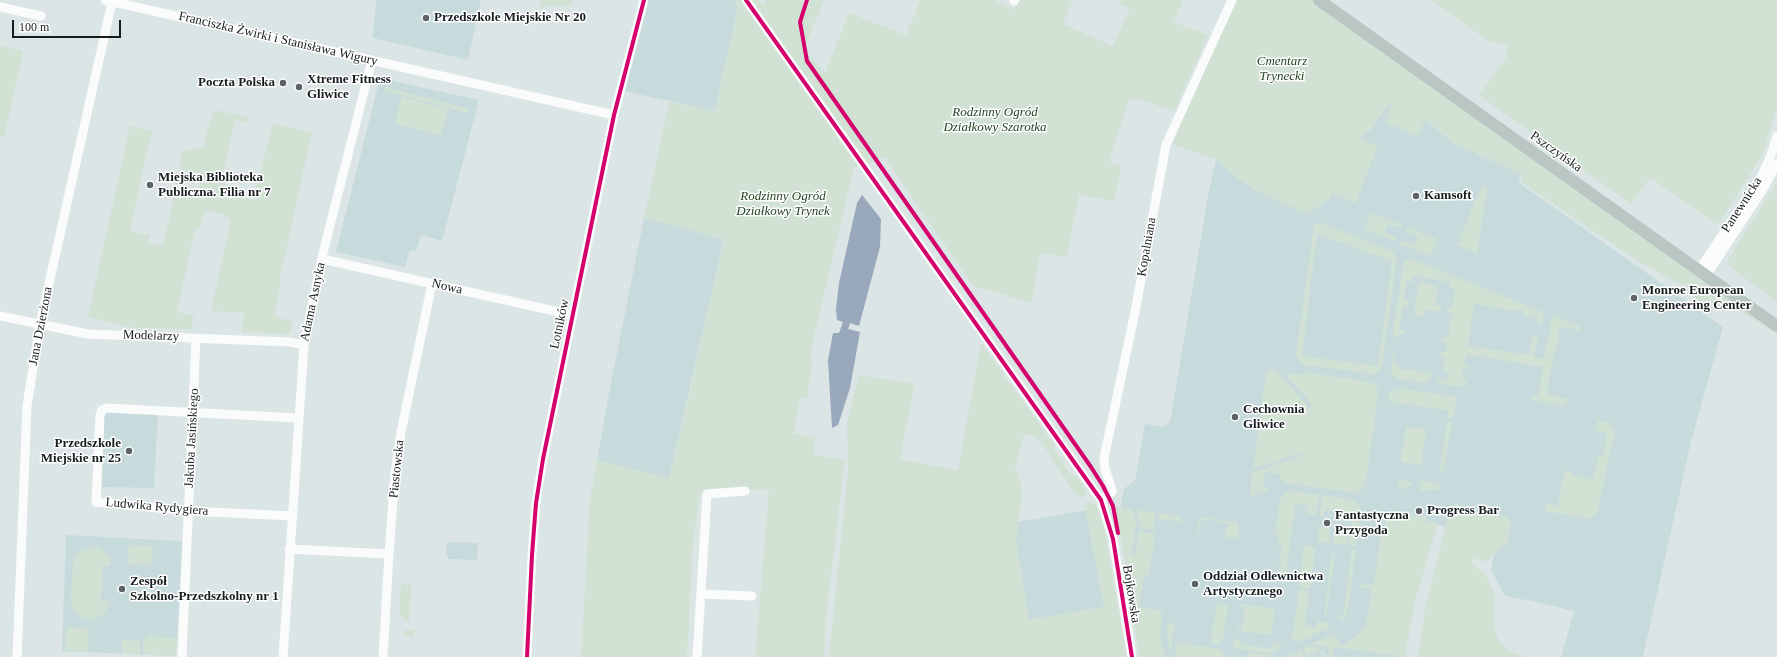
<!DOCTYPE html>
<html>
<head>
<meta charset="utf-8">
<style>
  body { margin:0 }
  #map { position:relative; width:1777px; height:657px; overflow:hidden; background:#dbe5e6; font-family:Georgia,serif }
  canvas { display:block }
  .scale { position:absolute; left:12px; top:20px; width:109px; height:18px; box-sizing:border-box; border:2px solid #161d1e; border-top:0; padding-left:5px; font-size:12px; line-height:14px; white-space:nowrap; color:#161d1e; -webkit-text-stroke:3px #fff; paint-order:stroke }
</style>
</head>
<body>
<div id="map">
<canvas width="1777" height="657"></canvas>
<div class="scale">100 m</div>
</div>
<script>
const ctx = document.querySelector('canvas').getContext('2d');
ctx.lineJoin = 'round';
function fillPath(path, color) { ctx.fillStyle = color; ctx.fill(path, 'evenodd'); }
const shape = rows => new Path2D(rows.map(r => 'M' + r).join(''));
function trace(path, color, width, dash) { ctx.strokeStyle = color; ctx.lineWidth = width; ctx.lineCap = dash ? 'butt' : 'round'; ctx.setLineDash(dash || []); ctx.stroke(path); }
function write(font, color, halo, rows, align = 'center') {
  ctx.font = font + ' Georgia,serif'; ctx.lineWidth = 3; ctx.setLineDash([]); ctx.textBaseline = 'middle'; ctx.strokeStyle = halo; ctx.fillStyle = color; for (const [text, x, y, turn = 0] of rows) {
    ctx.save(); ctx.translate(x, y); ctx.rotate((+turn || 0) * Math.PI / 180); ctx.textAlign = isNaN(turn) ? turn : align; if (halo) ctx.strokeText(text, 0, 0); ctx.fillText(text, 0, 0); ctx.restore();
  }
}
const built = shape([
  [376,0,481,0,468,60,373,38],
  [648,0,734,0,738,7,715,111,623,91],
  [380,78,479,100,442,241,421,235,416,251,410,250,405,267,336,252],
  [1393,103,1422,116,1447,138,1456,144,1522,174,1518,182,1723,327,1691,442,1643,657,1561,657,1574,611,1536,602,1505,596,1491,570,1500,518,1447,527,1395,517,1405,657,1147,657,1120,510,1124,489,1135,480,1145,424,1163,427,1170,422,1208,196,1216,159,1238,179,1329,199,1359,138,1372,128,1384,108],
  [644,218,724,239,669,479,597,460,610,388],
  [110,411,158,413,154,488,102,487,104,417,106,413],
  [1086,510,1104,607,1029,620,1016,542,1018,522],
  [66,535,182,541,176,654,175,656,62,651],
  [447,542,478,543,477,560,448,559,448,556,446,556]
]);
const green = shape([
  [541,0,572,0,573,5,541,7,539,6],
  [734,0,759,0,763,6,766,0,824,0,804,50,825,73,849,13,906,35,920,0,994,0,1014,10,1019,0,1073,0,1063,24,1113,46,1130,8,1119,4,1121,0,1183,0,1174,22,1208,35,1174,112,1137,98,1129,100,1109,161,1122,166,1114,201,1079,195,1067,257,1040,253,1032,303,973,286,884,157,863,166,854,167,810,354,812,366,807,398,800,397,794,433,815,438,814,455,845,460,826,618,824,657,755,657,769,489,700,492,693,542,687,657,581,657,590,499,597,460,669,478,687,404,724,239,644,218,669,102,715,111,738,7],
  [1237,0,1315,0,1777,326,1777,334,1728,304,1710,311,1696,303,1692,290,1639,262,1521,182,1522,174,1456,144,1447,138,1426,119,1417,136,1385,122,1392,103,1384,108,1372,128,1359,138,1378,146,1355,203,1332,194,1329,199,1322,204,1307,214,1257,191,1238,179,1216,159,1172,144,1203,73],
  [1431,0,1777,0,1777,108,1763,154,1718,225,1650,178,1631,204,1479,95,1506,58,1507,46,1487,40],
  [0,46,23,51,5,134,0,137],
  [385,87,469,109,468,113,384,90],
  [402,97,448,109,441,136,395,123],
  [214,110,249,117,248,123,235,120,221,183,242,188,241,196,253,200,273,124,312,132,279,283,281,284,274,316,293,322,290,334,242,332,244,313,211,311,231,220,224,214,205,210,199,230,195,229,177,312,194,316,191,329,135,328,88,317,130,126,153,131,148,147,130,231,150,235,148,243,163,246,175,191,197,197,202,175,179,169,182,152,205,146,205,137],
  [1777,182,1777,302,1729,266,1727,261],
  [1484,186,1487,187,1477,253,1457,245,1481,188,1483,189],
  [1371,213,1402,225,1401,228,1388,224,1384,233,1397,238,1395,241,1364,229],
  [1322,223,1391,251,1394,253,1396,261,1382,368,1374,374,1303,365,1297,358,1296,355,1313,232,1316,224],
  [1317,234,1392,261,1378,366,1302,356],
  [1407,227,1437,239,1431,256,1401,244,1402,240,1414,245,1418,236,1406,231],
  [1411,259,1540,311,1544,314,1543,321,1539,324,1537,324,1538,319,1522,314,1523,310,1520,309,1518,311,1474,304,1468,346,1529,355,1532,336,1538,337,1533,357,1544,359,1551,327,1549,322,1552,323,1553,320,1551,318,1554,316,1579,326,1581,332,1571,328,1560,327,1546,394,1568,399,1566,405,1562,406,1531,399,1531,396,1538,397,1543,367,1466,354,1464,365,1469,366,1469,369,1463,368,1462,379,1467,380,1465,386,1460,387,1438,383,1437,378,1448,380,1449,373,1443,372,1445,358,1440,357,1441,351,1446,352,1447,342,1442,341,1443,336,1448,337,1452,313,1446,312,1447,307,1452,307,1455,288,1450,287,1450,282,1413,276,1412,282,1406,281,1404,300,1409,301,1409,306,1403,305,1399,329,1405,330,1404,334,1398,334,1398,338,1396,338,1393,333,1403,267,1405,261],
  [1421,283,1438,286,1435,305,1441,306,1440,311,1425,310,1424,316,1414,315,1418,285],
  [981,343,1054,444,1056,452,1069,472,1077,477,1087,491,1085,495,1081,498,1070,487,1040,440,1033,436,1024,434,1015,468,1021,482,1021,506,1018,522,1016,542,1029,620,1104,607,1085,506,1088,502,1092,503,1096,505,1103,522,1127,657,829,657,848,471,847,421,859,375,915,384,904,436,901,460,958,470],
  [1396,351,1394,364,1400,365,1400,369,1431,373,1430,380,1426,382,1397,379,1393,376,1391,375,1393,356],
  [1272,370,1277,371,1310,409,1311,403,1285,374,1285,373,1303,375,1304,372,1369,382,1376,385,1378,393,1366,481,1362,490,1356,493,1286,483,1280,479,1280,474,1265,472,1263,487,1270,490,1250,496,1252,473,1304,455,1304,452,1253,469,1266,374,1267,372],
  [1394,388,1396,388,1395,394,1398,394,1399,388,1457,397,1452,418,1447,418,1448,410,1389,402,1389,393],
  [1598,420,1610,423,1615,432,1597,511,1594,515,1587,518,1545,511,1546,504,1558,506,1565,470,1571,472,1571,475,1593,480,1598,456,1603,456,1607,434,1596,430],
  [1447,421,1451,421,1452,423,1443,471,1440,471],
  [1406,427,1426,429,1421,465,1401,462],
  [1398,480,1414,482,1406,488,1400,489,1398,485],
  [1421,481,1440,484,1439,490,1419,491],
  [1291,491,1319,495,1316,515,1307,514,1308,506,1295,504,1286,573,1300,575,1304,546,1315,548,1310,589,1299,587,1300,581,1278,578,1282,546,1278,545,1279,535,1275,535,1280,500,1286,492],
  [1323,495,1353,500,1359,504,1361,512,1356,546,1349,545,1352,522,1349,521,1349,513,1324,510,1323,517,1320,516],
  [1455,504,1458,504,1458,509,1507,517,1507,519,1511,520,1507,546,1502,545,1487,562,1478,558,1473,560,1471,564,1485,573,1495,594,1494,619,1495,632,1500,643,1508,650,1524,657,1418,657,1425,609,1450,509],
  [1116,507,1133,510,1137,527,1135,528,1131,555,1135,556,1139,531,1155,534,1149,575,1144,576,1139,607,1160,611,1162,614,1160,639,1166,657,1139,657,1123,549,1115,510],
  [1139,510,1156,513,1153,530,1140,528,1137,513],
  [1387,512,1427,517,1426,521,1438,523,1415,601,1405,657,1335,647,1332,657,1323,657,1320,650,1306,656,1304,649,1309,646,1319,648,1320,650,1323,650,1326,656,1330,654,1328,647,1312,644,1330,635,1335,635,1340,644,1346,644,1364,629,1368,616,1372,589,1360,587,1363,584,1374,585,1381,535,1383,535],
  [1159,513,1179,516,1181,517,1182,522,1158,519],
  [1200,517,1238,523,1237,538,1226,537,1227,524,1218,522,1218,520,1201,520,1199,532,1197,532],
  [1319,526,1330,528,1329,541,1333,542,1335,529,1348,530,1347,545,1317,541],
  [129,545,153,546,152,565,128,564],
  [90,547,97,547,104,551,109,558,110,566,102,566,101,601,109,601,109,605,103,615,91,620,84,619,78,615,73,609,71,600,73,561,78,552],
  [1352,549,1356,550,1347,613,1344,619,1340,621,1338,617,1343,617],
  [1332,554,1335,554,1326,615,1324,615],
  [401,584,411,585,409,623,399,613],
  [1299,590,1309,591,1305,626,1316,629,1317,622,1319,621,1328,623,1330,625,1329,628,1298,642,1293,640,1292,639],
  [1217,604,1228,606,1223,639,1219,644,1210,643],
  [1241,604,1275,609,1271,635,1237,631,1237,628,1242,629,1245,607,1239,606],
  [1167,623,1174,624,1171,651,1167,640],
  [67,627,89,629,88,651,66,650],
  [404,630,414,630,414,636,404,636],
  [146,636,177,638,176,654,175,656,143,654,143,641,146,641],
  [1237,638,1240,638,1240,644,1272,649,1274,643,1281,644,1281,647,1267,653,1233,648,1235,641],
  [122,640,140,641,140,654,122,654],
  [1177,643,1220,649,1223,655,1226,655,1225,657,1175,657],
  [1283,648,1266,657,1248,657,1249,653,1266,655],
  [1301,650,1304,657,1288,657,1287,656]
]);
const water = shape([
  [862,195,881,219,880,247,859,326,850,323,848,329,860,332,850,388,838,425,832,428,828,360,833,333,839,333,843,322,837,320,836,309,839,283,857,203]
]);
const minor = shape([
  [105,0,614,115],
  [746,0,1101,500,1113,539,1132,657],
  [1014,1,1015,0],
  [0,7,41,16],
  [322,259,572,315],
  [1699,270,1760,179,1771,155,1777,136],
  [1706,276,1763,189,1777,163],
  [0,316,88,334,290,342,304,345],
  [1101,500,1112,492,1112,490,1105,469,1104,458,1135,312,1166,145,1232,0],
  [292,516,189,511,96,502,100,415,102,410,107,408,298,418],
  [289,549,389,554],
  [701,594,752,596],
  [17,657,27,406,40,324,112,2],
  [182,657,196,338],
  [283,657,304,345,323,253,372,60],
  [383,657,389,554,395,473,401,432,432,284],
  [527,657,532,555,536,503,543,459,614,115,644,0],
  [697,657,707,494,745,491]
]);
const major = shape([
  [1319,0,1777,326]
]);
const cycleway = shape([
  [746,0,1101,500,1113,539,1132,657],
  [807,0,800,22,807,61,1091,467,1103,486,1113,506,1118,533],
  [527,657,532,555,536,503,543,459,614,115,644,0]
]);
const markers = [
  [426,18,4,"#5b6364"],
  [283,83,4,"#5b6364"],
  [299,87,4,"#5b6364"],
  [150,185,4,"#5b6364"],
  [1416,196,4,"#5b6364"],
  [1634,298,4,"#5b6364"],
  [1235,417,4,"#5b6364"],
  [129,451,4,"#5b6364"],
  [1419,511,4,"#5b6364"],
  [1327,523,4,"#5b6364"],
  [1195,584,4,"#5b6364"],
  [122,589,4,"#5b6364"]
];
const poiNames = [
  ["Przedszkole Miejskie Nr 20",434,18],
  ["Xtreme Fitness",307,80],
  ["Gliwice",307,95],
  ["Poczta Polska",275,83,"right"],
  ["Miejska Biblioteka",158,178],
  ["Publiczna. Filia nr 7",158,193],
  ["Kamsoft",1424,196],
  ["Monroe European",1642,291],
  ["Engineering Center",1642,306],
  ["Cechownia",1243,410],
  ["Gliwice",1243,425],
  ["Przedszkole",121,444,"right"],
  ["Miejskie nr 25",121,459,"right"],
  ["Progress Bar",1427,511],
  ["Fantastyczna",1335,516],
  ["Przygoda",1335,531],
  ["Oddział Odlewnictwa",1203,577],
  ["Artystycznego",1203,592],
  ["Zespół",130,582],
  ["Szkolno-Przedszkolny nr 1",130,597]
];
const streetNames = [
  ["Franciszka Żwirki i Stanisława Wigury",278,39,13],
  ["Pszczyńska",1556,152,35],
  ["Panewnicka",1742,205,-57],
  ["Kopalniana",1147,247,-80],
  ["Nowa",447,287,13],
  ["Adama Asnyka",313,302,-78],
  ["Lotników",560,324,-78],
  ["Jana Dzierżona",41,326,-79],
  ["Modelarzy",151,336,2],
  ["Jakuba Jasińskiego",192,438,-87],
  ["Piastowska",397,469,-84],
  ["Ludwika Rydygiera",157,507,5],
  ["Bojkowska",1131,594,81]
];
const parkNames = [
  ["Cmentarz",1282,62],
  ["Trynecki",1282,77],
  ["Rodzinny Ogród",995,113],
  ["Działkowy Szarotka",995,128],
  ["Rodzinny Ogród",783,197],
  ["Działkowy Trynek",783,212]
];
fillPath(built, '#c8dbdc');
fillPath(green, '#d1e2d4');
fillPath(water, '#99a8bb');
trace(minor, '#fafbfb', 9);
trace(major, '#bac6c3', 12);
trace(cycleway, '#d6006c', 4);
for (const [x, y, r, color] of markers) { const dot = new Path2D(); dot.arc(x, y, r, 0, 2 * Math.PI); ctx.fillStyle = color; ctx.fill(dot); trace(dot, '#fff', 1.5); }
write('bold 13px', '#161d1e', '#fff', poiNames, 'left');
write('13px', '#161d1e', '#fff', streetNames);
write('italic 13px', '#1d3f1a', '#fff', parkNames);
</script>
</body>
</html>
